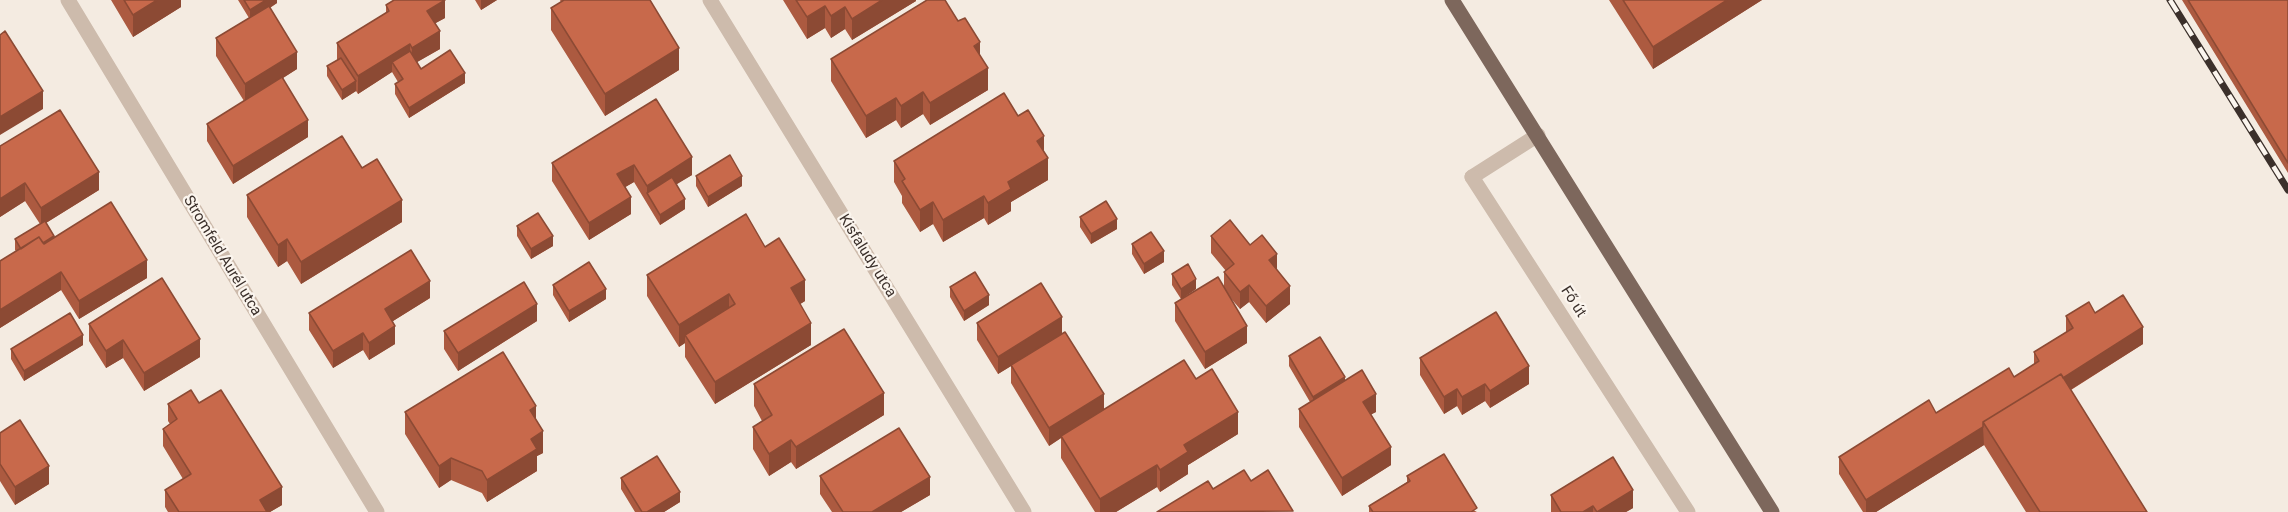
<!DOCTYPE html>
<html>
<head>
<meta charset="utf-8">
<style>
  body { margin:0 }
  canvas { display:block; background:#f4ebe1 }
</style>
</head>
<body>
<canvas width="2288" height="512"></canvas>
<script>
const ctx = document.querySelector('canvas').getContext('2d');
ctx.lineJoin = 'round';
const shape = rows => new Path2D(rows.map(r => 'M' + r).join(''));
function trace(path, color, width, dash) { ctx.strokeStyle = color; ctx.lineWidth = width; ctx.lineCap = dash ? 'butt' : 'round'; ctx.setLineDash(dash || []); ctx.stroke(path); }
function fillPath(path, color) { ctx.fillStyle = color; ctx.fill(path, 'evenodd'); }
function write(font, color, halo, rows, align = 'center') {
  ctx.font = font + ' Roboto,sans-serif'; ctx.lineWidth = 4.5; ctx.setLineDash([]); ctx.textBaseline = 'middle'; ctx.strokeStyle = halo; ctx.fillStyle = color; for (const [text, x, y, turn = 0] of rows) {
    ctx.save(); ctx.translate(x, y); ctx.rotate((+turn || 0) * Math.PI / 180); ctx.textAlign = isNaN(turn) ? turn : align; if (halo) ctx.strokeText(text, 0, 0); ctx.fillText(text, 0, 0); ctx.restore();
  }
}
const lane = shape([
  [1472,177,1538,135]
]);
const street = shape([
  [68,0,377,512],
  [710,0,1024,512],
  [1472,177,1688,512]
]);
const primary = shape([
  [1452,0,1772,512]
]);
const rail = shape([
  [2170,0,2288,190]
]);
const wall = shape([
  [111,0,181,0,181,7,133,37],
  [238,0,277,0,277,3,270,8,297,69,283,78,308,137,233,184,207,141,207,124,244,101,216,56,216,38,249,18],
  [475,0,497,0,481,10],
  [560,0,650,0,679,70,605,116,551,30,551,8,561,2],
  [783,0,916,0,916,1,852,40,845,29,831,38,825,28,807,39],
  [1609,0,1762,0,1653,69],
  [2182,0,2288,0,2288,173],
  [386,5,445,18,435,23,440,49,417,62,421,69,465,83,409,118,395,94,395,84,398,82,392,72,358,94,356,91,342,100,327,76,327,66,337,60,337,43,386,13],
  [980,55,988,90,930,125,923,114,901,128,896,120,866,138,831,81,831,59],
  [656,99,692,175,676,184,685,209,660,225,634,182,625,187,631,214,589,240,552,181,552,163],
  [1018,116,1044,152,1048,180,1011,202,1011,211,988,225,984,218,943,242,933,224,920,232,902,203,902,196,894,182,894,161],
  [0,146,99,190,46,223,54,237,147,278,79,319,61,290,0,328,0,261,16,251,15,250,15,239,40,224,25,201,0,217],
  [362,168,402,222,301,284,287,261,278,267,247,217,247,195],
  [696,176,742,186,708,207,696,186],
  [1080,217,1117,229,1091,244,1080,227],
  [517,226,553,246,531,259,517,236],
  [1211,236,1250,245,1277,270,1290,304,1266,323,1249,302,1240,309,1228,295,1247,343,1205,369,1175,321,1175,303,1181,299,1172,285,1172,274,1196,289,1183,298,1224,288,1224,272,1226,271,1211,253],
  [1132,244,1164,262,1144,274,1132,254],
  [765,247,805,301,800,304,811,345,715,404,685,357,685,343,679,347,647,296,647,275],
  [553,285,606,299,569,322,553,295],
  [950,287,989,305,964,321,950,297],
  [430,298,393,321,395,344,369,360,363,350,333,368,309,330,309,313],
  [2095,313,2143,344,2071,390,2147,512,2026,512,1984,445,1876,512,1863,512,1839,474,1839,457,1936,413,2014,377,2034,364,2034,352,2066,332,2066,316],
  [537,321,458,371,444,349,444,331],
  [977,323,1062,334,1104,409,1196,379,1238,434,1188,465,1188,474,1160,492,1157,487,1116,512,1095,512,1061,458,1061,438,1049,446,1011,383,1011,366,998,374,977,340],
  [89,324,200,357,144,391,123,358,106,368,89,341],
  [83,345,24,381,11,359,11,349],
  [1289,356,1345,381,1376,412,1371,414,1391,465,1342,496,1299,427,1299,409,1310,402,1289,366],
  [1420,358,1529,384,1490,408,1485,401,1462,415,1457,406,1444,414,1420,375],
  [754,384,884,415,796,469,791,462,769,476,753,449,753,427,762,421,754,406],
  [199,403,282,505,270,512,168,512,165,507,165,490,183,479,163,446,163,429,170,424,168,421,168,404],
  [405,412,536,419,543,453,537,456,537,471,487,502,482,493,451,480,439,488,405,434],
  [0,433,49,484,15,505,0,481],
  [820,476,930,495,901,512,832,512,820,494],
  [1407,476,1477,512,1369,512,1369,506,1407,482],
  [621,478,680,502,664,512,635,512,621,489],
  [1551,495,1633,508,1626,512,1551,512]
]);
const shadedWall = shape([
  [157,0,181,0,181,7,133,37,133,15],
  [266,0,277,0,277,3,250,20,250,10],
  [445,0,445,18,427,28,427,11],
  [481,0,497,0,481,10],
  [882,0,916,0,916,1,852,40,852,19],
  [1727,0,1762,0,1653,69,1653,47],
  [825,6,825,28,807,39,807,17],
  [845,7,845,29,831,38,831,16],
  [440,31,440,49,412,65,412,48],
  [980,42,980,64,974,46],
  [410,44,410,62,392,62,392,72,358,94,358,76],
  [679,48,679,70,605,116,605,94],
  [297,52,297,69,245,102,245,84],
  [988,68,988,90,930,125,930,103],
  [465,73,465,83,409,118,409,108],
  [356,81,356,91,342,100,342,90],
  [43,91,43,109,0,135,0,117],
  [923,92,923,114,901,128,901,106],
  [896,98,896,120,866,138,866,116],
  [308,120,308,137,233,184,233,166],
  [1044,136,1044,158,1037,141],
  [692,157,692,175,651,200,647,193,647,203,647,186],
  [1048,158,1048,180,1011,202,1011,211,988,225,988,203,1008,182],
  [634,165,634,182,617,192,617,174],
  [99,172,99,190,41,226,41,208],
  [742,176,742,186,708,207,708,197],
  [25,183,25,201,0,217,0,199],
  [984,196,984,218,943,242,943,220],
  [631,197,631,214,589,240,589,223],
  [685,199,685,209,660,225,660,215],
  [402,200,402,222,301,284,301,262],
  [933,202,933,224,920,232,920,210],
  [1117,219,1117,229,1091,244,1091,234],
  [553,236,553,246,531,259,531,249],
  [287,239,287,261,278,267,278,245],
  [1164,251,1164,262,1144,274,1144,264],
  [1277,254,1277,271,1269,260],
  [147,260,147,278,79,319,79,301],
  [61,272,61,290,0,328,0,310],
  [1196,279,1196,289,1181,299,1181,289],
  [805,280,805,301,791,310,791,288],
  [430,281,430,298,385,326,385,309],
  [1249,285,1249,302,1240,309,1240,292],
  [1290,286,1290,304,1266,323,1266,306],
  [606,289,606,299,569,322,569,311],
  [729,294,729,316,685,335,685,343,679,347,679,325],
  [989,295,989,305,964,321,964,311],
  [537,304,537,321,458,371,458,353],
  [1062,317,1062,335,998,374,998,357],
  [811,323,811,345,715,404,715,382],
  [395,326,395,344,369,360,369,343],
  [1247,326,1247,343,1205,369,1205,352],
  [2143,327,2143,344,1994,438,1986,426],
  [363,333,363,350,333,368,333,351],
  [83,335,83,345,24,381,24,371],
  [200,339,200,357,144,391,144,373],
  [123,340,123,358,106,368,106,351],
  [1529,366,1529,384,1490,408,1490,391],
  [1345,377,1345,387,1313,407,1313,397],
  [1485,384,1485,401,1462,415,1462,397],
  [1457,389,1457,406,1444,414,1444,397],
  [884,393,884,415,796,469,796,447],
  [1104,394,1104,412,1061,436,1061,438,1049,446,1049,428],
  [1376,394,1376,412,1363,419,1363,402],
  [536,406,536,428,530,410],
  [1238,412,1238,434,1188,465,1188,474,1160,492,1160,470,1184,445],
  [1983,427,1984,445,1876,512,1866,512,1866,500],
  [543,431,543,453,537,456,537,471,487,502,487,480,531,439],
  [791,440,791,462,769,476,769,454],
  [1391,447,1391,465,1342,496,1342,478],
  [451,458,451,480,439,488,439,466],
  [1157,465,1157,487,1116,512,1100,512,1100,499],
  [49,466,49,484,15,505,15,487],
  [930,477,930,495,901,512,872,512],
  [282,487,282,505,270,512,260,512,260,500],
  [1633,490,1633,508,1626,512,1597,512],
  [680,492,680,502,664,512,647,512],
  [1593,506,1593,512,1583,512]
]);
const building = shape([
  [124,0,157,0,133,15,124,0],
  [244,0,266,0,250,10,244,0],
  [394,0,445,0,427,11,440,31,412,48,410,44,358,76,337,43,389,11,386,5,394,0],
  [564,0,650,0,679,48,605,94,551,8,564,0],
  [796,0,882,0,852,19,845,7,831,16,825,6,807,17,796,0],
  [927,0,945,0,958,21,965,18,980,42,974,46,988,68,930,103,923,92,901,106,896,98,866,116,831,59,927,0],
  [1623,0,1727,0,1653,47,1623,0],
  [2188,0,2288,0,2288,163,2188,0],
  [269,6,297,52,245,84,216,38,269,6],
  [5,31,43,91,0,117,0,35,5,31],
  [450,50,465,73,409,108,395,84,403,79,392,62,410,51,421,69,450,50],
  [341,58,356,81,342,90,327,66,341,58],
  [282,77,308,120,233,166,207,124,282,77],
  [1004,93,1018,116,1028,110,1044,136,1037,141,1048,158,1008,182,1011,189,988,203,984,196,943,220,933,202,920,210,902,181,905,179,894,161,1004,93],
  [656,99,692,157,647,186,634,165,617,174,631,197,589,223,552,163,656,99],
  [60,110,99,172,41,208,25,183,0,199,0,146,60,110],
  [342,136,362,168,377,159,402,200,301,262,287,239,278,245,247,195,342,136],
  [730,155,742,176,708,197,696,176,730,155],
  [672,177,685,199,660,215,647,193,672,177],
  [1106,201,1117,219,1091,234,1080,217,1106,201],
  [111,202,147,260,79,301,61,272,0,310,0,261,39,237,44,244,111,202],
  [538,213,553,236,531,249,517,226,538,213],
  [746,214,765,247,779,238,805,280,791,288,811,323,715,382,685,335,735,304,729,294,679,325,647,275,746,214],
  [1230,220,1250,245,1262,235,1277,254,1269,260,1290,286,1266,306,1249,285,1240,292,1224,272,1234,264,1211,236,1230,220],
  [45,221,54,236,43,243,39,237,21,249,15,239,45,221],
  [1151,232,1164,251,1144,264,1132,244,1151,232],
  [411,250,430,281,385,309,395,326,369,343,363,333,333,351,309,313,411,250],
  [589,262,606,289,569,311,553,285,589,262],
  [1188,264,1196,279,1181,289,1172,274,1188,264],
  [975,272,989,295,964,311,950,287,975,272],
  [1218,277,1247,326,1205,352,1175,303,1218,277],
  [162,278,200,339,144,373,123,340,106,351,89,324,162,278],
  [524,282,537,304,458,353,444,331,524,282],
  [1041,283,1062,317,998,357,977,323,1041,283],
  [2123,295,2143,327,2063,378,2061,374,1983,422,1983,427,1866,500,1839,457,1929,400,1936,413,2009,368,2014,377,2039,361,2034,352,2073,328,2066,316,2089,302,2095,313,2123,295],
  [1496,312,1529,366,1490,391,1485,384,1462,397,1457,389,1444,397,1420,358,1496,312],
  [70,313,83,335,24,371,11,349,70,313],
  [844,329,884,393,796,447,791,440,769,454,753,427,772,415,754,384,844,329],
  [1065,332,1104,394,1049,428,1011,365,1065,332],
  [1320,337,1345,377,1313,397,1289,356,1320,337],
  [503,352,536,406,530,410,543,431,531,439,537,449,487,480,482,471,451,458,439,466,405,412,503,352],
  [1184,360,1196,379,1212,369,1238,412,1184,445,1188,452,1160,470,1157,465,1100,499,1061,436,1184,360],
  [1362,370,1376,394,1363,402,1391,447,1342,478,1299,409,1362,370],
  [2061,374,2147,512,2040,512,1983,422,2061,374],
  [191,390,199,403,221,390,282,487,260,500,267,512,179,512,165,490,191,474,163,429,177,419,168,404,191,390],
  [20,420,49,466,15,487,0,464,0,433,20,420],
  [899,428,930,477,872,512,843,512,820,476,899,428],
  [1444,454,1477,508,1471,512,1373,512,1369,506,1410,481,1407,476,1444,454],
  [657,456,680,492,647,512,642,512,621,478,657,456],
  [1613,457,1633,490,1597,512,1593,506,1583,512,1561,512,1551,495,1613,457],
  [1244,470,1251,481,1268,470,1293,511,1157,512,1208,481,1213,489,1244,470]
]);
const streetNames = [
  ["Stromfeld Aurél utca",222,256,59],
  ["Kisfaludy utca",867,256,58],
  ["Fő út",1573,302,57]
];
trace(lane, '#cdbbac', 15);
trace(street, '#cdbbac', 15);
trace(primary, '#7d675c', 15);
trace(rail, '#3b302b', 7);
trace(rail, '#fbf5ee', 4.5, [14]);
fillPath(wall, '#ac5a40');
fillPath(shadedWall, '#8c4a34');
fillPath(building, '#c8694b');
trace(building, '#8c4a34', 1.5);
write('15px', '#3b302b', '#fbf5ee', streetNames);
</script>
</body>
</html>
